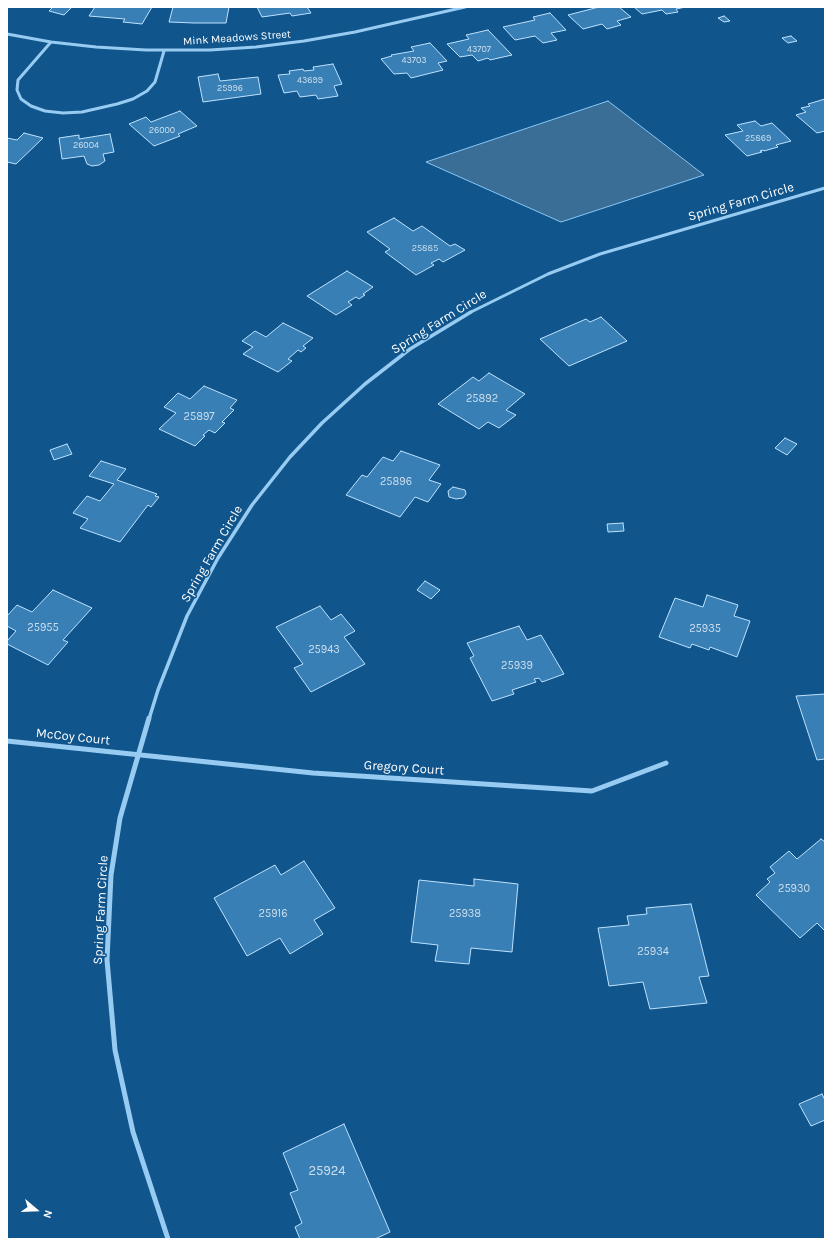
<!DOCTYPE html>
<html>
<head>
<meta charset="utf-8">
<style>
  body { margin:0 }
  #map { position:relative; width:832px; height:1246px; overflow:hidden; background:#10558c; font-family:Karla,sans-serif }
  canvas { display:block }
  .frame { position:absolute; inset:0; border:8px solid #fff; pointer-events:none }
  .north { position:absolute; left:16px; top:1190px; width:40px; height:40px; -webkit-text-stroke:3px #10558c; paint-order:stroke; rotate:109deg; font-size:11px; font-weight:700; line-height:16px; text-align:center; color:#fff }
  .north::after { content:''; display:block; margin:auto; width:14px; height:18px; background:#fff; clip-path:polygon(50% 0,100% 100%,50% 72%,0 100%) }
</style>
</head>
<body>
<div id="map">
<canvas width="832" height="1246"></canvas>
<div class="frame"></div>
<div class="north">N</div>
</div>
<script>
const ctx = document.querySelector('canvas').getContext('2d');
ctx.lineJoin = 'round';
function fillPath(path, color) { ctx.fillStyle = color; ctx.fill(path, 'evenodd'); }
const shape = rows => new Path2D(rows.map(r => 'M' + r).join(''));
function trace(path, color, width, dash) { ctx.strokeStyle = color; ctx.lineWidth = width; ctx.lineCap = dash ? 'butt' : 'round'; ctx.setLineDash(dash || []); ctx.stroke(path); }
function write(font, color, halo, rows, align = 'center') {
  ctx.font = font + ' Karla,sans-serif'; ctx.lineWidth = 3; ctx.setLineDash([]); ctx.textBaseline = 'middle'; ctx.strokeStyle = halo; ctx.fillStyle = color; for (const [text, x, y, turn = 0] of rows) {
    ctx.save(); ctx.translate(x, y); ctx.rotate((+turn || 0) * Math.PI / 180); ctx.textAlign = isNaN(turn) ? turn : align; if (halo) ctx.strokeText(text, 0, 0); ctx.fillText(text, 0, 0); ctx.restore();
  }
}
const water = shape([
  [608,101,704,175,561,222,426,162,608,101]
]);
const building = shape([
  [53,7,72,7,64,15,49,11,53,7],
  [95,7,152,7,142,24,123,22,125,19,89,16,95,7],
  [173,7,229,7,226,23,194,23,169,22,173,7],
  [257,7,307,7,311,13,292,16,290,13,262,17,257,7],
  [599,7,619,7,631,17,617,21,621,25,607,29,602,24,583,29,568,15,599,7],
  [634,7,686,7,676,9,678,12,666,14,662,10,642,14,634,7],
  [550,13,566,30,551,33,557,40,543,43,535,36,515,40,503,27,535,20,533,17,550,13],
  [724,16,730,21,724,22,718,18,724,16],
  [488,30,512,55,490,60,488,58,478,61,472,55,460,57,447,44,469,39,466,35,488,30],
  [791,36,797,41,788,43,782,38,791,36],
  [430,43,447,61,438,63,443,70,411,78,407,73,394,74,381,59,392,56,391,55,414,51,411,47,430,43],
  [333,64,342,84,334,86,338,96,318,99,316,95,300,97,297,91,284,93,278,75,290,74,289,71,303,69,304,71,314,70,313,67,333,64],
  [218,74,220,81,258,77,261,94,203,102,198,77,218,74],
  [825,99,825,131,817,133,796,115,806,112,801,108,810,106,808,104,825,99],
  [180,111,197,126,178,134,180,136,154,146,129,124,146,117,151,122,180,111],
  [755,121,761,126,772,123,791,141,776,145,778,147,764,151,763,150,760,151,762,152,747,156,725,135,743,131,737,125,755,121],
  [24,133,43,138,16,164,7,162,7,138,17,140,24,133],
  [110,134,114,152,103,154,105,161,99,165,92,166,87,164,84,156,62,159,59,138,79,135,79,139,110,134],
  [394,218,413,231,422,226,450,246,455,244,465,250,443,262,439,259,431,263,434,265,416,275,385,252,390,249,367,232,394,218],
  [347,271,373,287,363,294,365,295,359,299,356,297,348,302,352,305,336,315,307,296,347,271],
  [601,317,627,341,569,366,540,339,586,319,590,322,601,317],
  [283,323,313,338,303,346,306,348,301,352,298,350,288,359,292,361,278,372,243,354,253,347,242,341,255,331,266,337,283,323],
  [489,373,525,394,506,410,516,415,499,428,488,422,479,429,438,404,473,377,479,381,489,373],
  [204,386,237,400,230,408,234,410,222,422,225,423,215,433,209,430,203,435,205,436,195,446,159,429,176,413,164,407,178,393,190,399,204,386],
  [785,438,797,444,787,455,775,448,785,438],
  [67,444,72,454,54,460,50,450,67,444],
  [401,451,440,465,429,480,441,484,428,502,415,497,400,517,346,495,362,475,367,477,383,457,393,461,401,451],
  [101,461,126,469,117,480,157,494,155,496,159,497,151,507,148,505,120,542,80,528,88,519,73,513,87,496,100,501,114,484,89,476,101,461],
  [453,487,465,490,466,494,463,498,456,499,449,497,448,491,453,487],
  [623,523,624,531,608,532,607,524,623,523],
  [425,581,440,590,431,599,417,590,425,581],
  [53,590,92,608,63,640,68,642,48,665,7,644,7,641,16,631,7,626,7,616,17,605,32,612,53,590],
  [707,595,738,605,734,616,750,621,737,657,710,647,709,650,692,644,690,648,659,637,675,598,703,607,707,595],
  [320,606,331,620,341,614,355,631,344,637,365,664,311,692,294,668,303,664,276,627,320,606],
  [519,626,527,640,541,635,564,674,542,682,539,678,534,679,536,682,512,690,514,694,492,701,470,658,474,656,467,643,519,626],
  [825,694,825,759,817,760,796,696,825,694],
  [821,839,825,842,825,931,817,923,800,938,756,895,770,882,767,879,775,873,770,867,789,851,797,859,821,839],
  [304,861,335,908,314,920,323,934,290,954,280,938,247,956,214,898,275,865,281,875,304,861],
  [474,879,518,884,512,952,471,948,469,964,435,961,438,945,411,942,419,880,474,886,474,879],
  [691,904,709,976,699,977,707,1003,650,1009,643,982,609,986,598,928,629,925,627,916,647,914,646,908,691,904],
  [822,1094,825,1100,825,1120,811,1126,799,1104,822,1094],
  [344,1124,390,1232,375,1239,300,1239,295,1227,302,1223,290,1193,298,1190,283,1153,344,1124]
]);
const minorFar2 = shape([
  [7,34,51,42,96,47,146,50,210,50,256,47,304,41,355,32,465,7],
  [51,42,18,80,17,90,21,99,31,106,45,111,63,113,82,112,117,104,133,99,147,91,155,82,164,51],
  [469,313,548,274,600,254,825,188]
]);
const minorFar1 = shape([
  [149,719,158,690,187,616,218,558,252,505,290,457,322,423,365,384,410,349,471,312]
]);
const minor = shape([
  [149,718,120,818,111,875,107,960,115,1050,133,1132,168,1239],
  [7,741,313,773,592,791,666,763]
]);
const farNumbernames = [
  ["43707",479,49],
  ["43703",414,60],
  ["43699",310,80],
  ["25996",230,88],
  ["26000",162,130],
  ["25869",758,138],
  ["26004",86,145],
  ["25885",425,248]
];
const farStreetnames = [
  ["Mink Meadows Street",237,38,-4]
];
const numberNames = [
  ["25892",482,399],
  ["25897",199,417],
  ["25896",396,482],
  ["25955",43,628],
  ["25935",705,629],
  ["25943",324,650],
  ["25939",517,666],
  ["25930",794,889],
  ["25916",273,914],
  ["25938",465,914],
  ["25934",653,952]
];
const streetNames = [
  ["Spring Farm Circle",741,202,-16],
  ["Spring Farm Circle",439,322,-32],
  ["Spring Farm Circle",212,554,-60],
  ["McCoy Court",73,737,6],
  ["Gregory Court",404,768,4],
  ["Spring Farm Circle",101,910,-87]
];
const nearNumbernames = [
  ["25924",327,1171]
];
fillPath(water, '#3a6e96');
trace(water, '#88c8f6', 1);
fillPath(building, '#387fb6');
trace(building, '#bee2fd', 1);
trace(minorFar2, '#97cbf2', 3);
trace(minorFar1, '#97cbf2', 3.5);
trace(minor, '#97cbf2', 5);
write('9px', '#cddfed', null, farNumbernames);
write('11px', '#fff', '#10558c', farStreetnames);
write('11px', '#cddfed', null, numberNames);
write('13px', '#fff', '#10558c', streetNames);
write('13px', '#cddfed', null, nearNumbernames);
</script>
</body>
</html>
